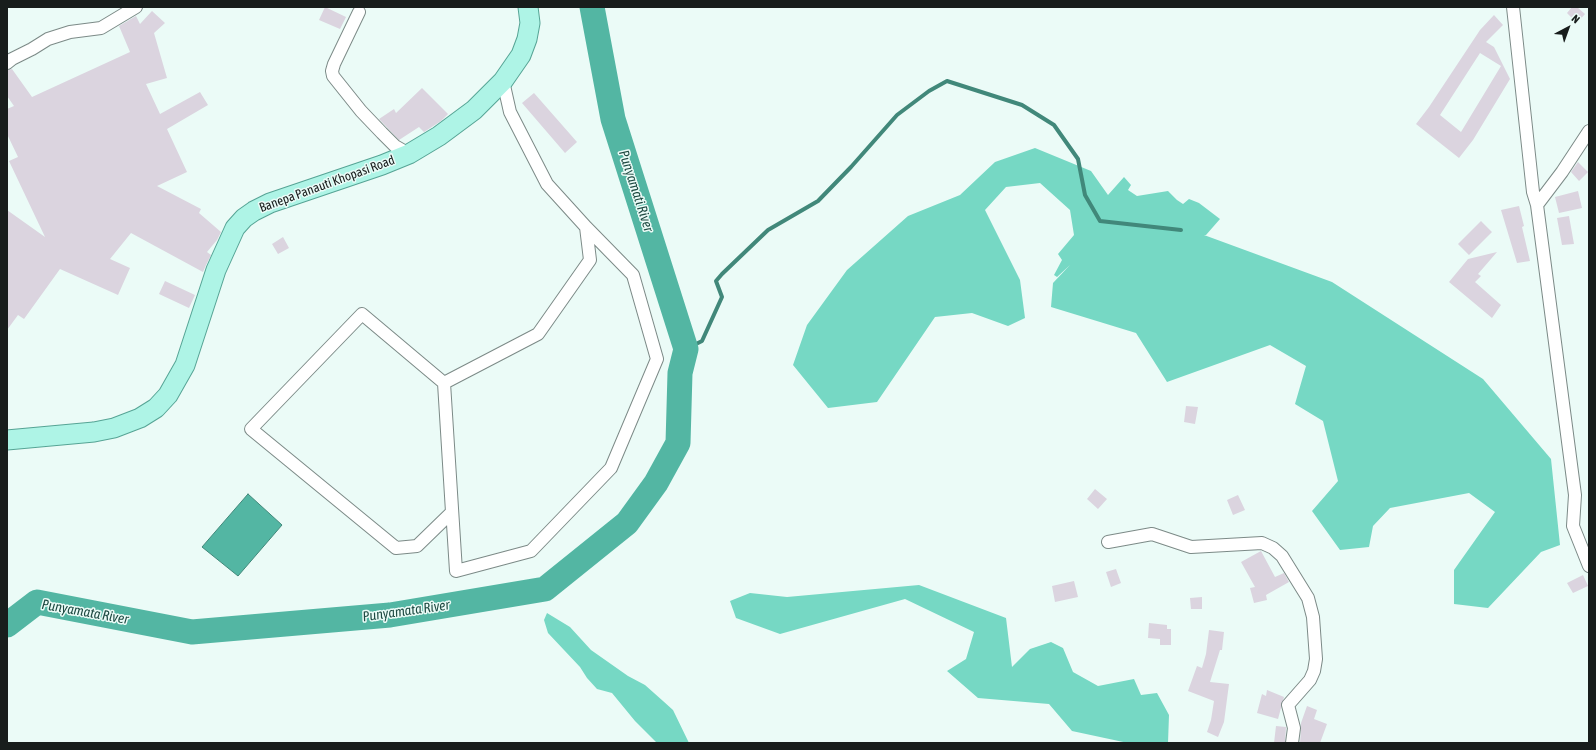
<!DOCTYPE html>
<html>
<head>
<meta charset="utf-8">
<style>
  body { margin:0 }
  #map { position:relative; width:1596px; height:750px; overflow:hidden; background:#ebfbf7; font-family:"Asap Condensed",sans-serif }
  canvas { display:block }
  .frame { position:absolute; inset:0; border:8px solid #181d1c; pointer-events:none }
  .north { position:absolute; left:1548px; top:8px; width:40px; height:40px; -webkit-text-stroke:3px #ebfbf7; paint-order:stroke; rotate:41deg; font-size:11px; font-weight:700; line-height:16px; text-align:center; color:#181d1c }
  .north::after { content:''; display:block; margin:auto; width:14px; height:18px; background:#181d1c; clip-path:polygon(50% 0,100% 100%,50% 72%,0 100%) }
</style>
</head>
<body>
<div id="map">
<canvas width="1596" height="750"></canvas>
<div class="frame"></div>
<div class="north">N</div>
</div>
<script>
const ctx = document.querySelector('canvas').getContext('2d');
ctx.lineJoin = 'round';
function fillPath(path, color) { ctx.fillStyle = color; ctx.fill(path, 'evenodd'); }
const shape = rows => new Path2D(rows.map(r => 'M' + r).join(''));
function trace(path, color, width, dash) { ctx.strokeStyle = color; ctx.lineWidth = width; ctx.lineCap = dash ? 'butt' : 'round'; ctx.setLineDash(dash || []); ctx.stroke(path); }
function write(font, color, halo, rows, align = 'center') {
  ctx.font = font + ' "Asap Condensed",sans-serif'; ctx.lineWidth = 3; ctx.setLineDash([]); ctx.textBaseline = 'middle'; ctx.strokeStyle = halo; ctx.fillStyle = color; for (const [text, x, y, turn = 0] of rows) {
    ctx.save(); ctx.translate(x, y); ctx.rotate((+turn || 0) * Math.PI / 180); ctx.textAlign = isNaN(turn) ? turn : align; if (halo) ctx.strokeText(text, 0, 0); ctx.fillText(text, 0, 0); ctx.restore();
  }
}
const forest = shape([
  [1035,148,1091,171,1108,195,1124,177,1131,185,1128,190,1137,196,1168,191,1177,200,1183,204,1189,199,1199,203,1220,219,1206,235,1204,235,1332,282,1483,379,1551,459,1560,545,1541,552,1488,608,1454,604,1454,570,1495,512,1469,493,1390,508,1373,526,1369,547,1340,550,1312,511,1338,481,1323,421,1295,404,1306,366,1270,345,1167,382,1136,333,1051,307,1053,283,1070,265,1057,277,1054,275,1062,260,1058,254,1074,235,1070,210,1040,183,1006,187,985,210,1020,280,1025,318,1008,326,972,313,935,317,877,402,828,408,793,365,807,325,847,270,908,216,960,195,995,162],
  [919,585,1006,618,1012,667,1030,649,1051,642,1063,648,1073,672,1098,686,1134,679,1141,695,1157,693,1169,715,1168,743,1128,743,1072,731,1049,704,978,698,947,671,966,659,974,632,905,599,780,634,736,618,730,601,750,593,787,597],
  [547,613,570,627,591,650,628,676,645,685,663,701,673,710,689,743,657,743,635,721,612,693,597,689,587,678,580,667,548,633,544,620]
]);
const water = shape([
  [248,494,282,525,238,576,202,547,248,494]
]);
const stream = shape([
  [686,349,702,341,722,297,716,281,722,274,768,230,818,201,851,167,897,115,929,91,947,81,1022,105,1054,125,1078,159,1085,195,1100,221,1181,230]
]);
const river = shape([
  [7,625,37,602,192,632,390,615,545,589,627,523,656,483,678,443,680,373,686,349,613,119,592,7]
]);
const building = shape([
  [325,7,346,17,340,29,319,20],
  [1572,7,1577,7,1585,14,1577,23,1567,13],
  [152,11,165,23,154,33,167,78,146,84,160,114,200,92,208,105,167,129,187,172,157,186,201,209,199,213,221,232,217,240,207,252,211,255,206,265,203,272,131,233,110,259,130,268,118,295,60,269,24,319,18,315,7,330,7,210,45,237,9,161,18,157,7,134,7,109,14,106,7,96,7,70,12,69,32,97,130,52,119,26,136,16,140,24],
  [1494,15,1503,25,1486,42,1494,47,1510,79,1473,140,1459,158,1416,124,1429,107,1480,30],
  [1480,53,1501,66,1461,132,1440,115],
  [422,88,448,114,441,121,424,132,419,127,399,140,379,119,394,109,396,113],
  [534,93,577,142,565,153,522,103],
  [1578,162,1588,172,1579,181,1571,172],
  [1578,191,1582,208,1559,213,1555,197],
  [1519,206,1524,226,1522,227,1530,261,1517,263,1501,210],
  [1569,216,1574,244,1562,245,1557,218],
  [1481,221,1492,232,1469,255,1458,244],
  [283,237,289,248,278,254,272,244],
  [1497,252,1478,274,1481,276,1475,282,1501,305,1492,318,1449,282,1468,259],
  [165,281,195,295,189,308,159,294],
  [1186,406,1198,407,1195,424,1184,422],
  [1095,489,1107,499,1098,509,1087,499],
  [1238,495,1245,510,1233,515,1227,500],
  [1261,551,1275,577,1284,573,1289,582,1266,595,1267,600,1254,603,1250,588,1255,587,1241,562],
  [1116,569,1121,583,1111,587,1106,572],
  [1583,575,1588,586,1573,593,1567,583],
  [1074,581,1078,597,1055,602,1052,586],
  [1202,597,1202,609,1191,609,1190,598],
  [1149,623,1167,625,1167,629,1171,629,1171,645,1160,645,1160,639,1148,638],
  [1209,630,1224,632,1222,650,1220,650,1210,682,1229,684,1224,722,1218,737,1207,732,1211,720,1214,701,1188,691,1197,666,1202,668,1206,654],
  [1267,690,1284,697,1278,719,1257,713,1262,694,1266,696],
  [1307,706,1317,710,1314,719,1327,724,1320,743,1300,743,1301,729,1301,723],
  [1276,726,1286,727,1285,743,1274,743]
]);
const minor = shape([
  [1513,7,1533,192,1537,205,1575,495,1573,526,1589,566],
  [359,12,334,64,332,71,333,76,361,111,382,133,395,146,409,154],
  [7,63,12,59,32,49,48,39,70,32,101,28,136,7],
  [503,81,510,112,547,184,586,227,590,260,538,334,444,383,362,314,251,429,396,548,417,546,452,512,444,383,456,571,531,551,611,468,657,359,633,275,586,227],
  [1537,205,1562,172,1589,131],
  [1108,542,1152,534,1191,547,1262,543,1273,548,1282,556,1308,598,1313,617,1316,659,1314,671,1310,680,1288,705,1294,728,1292,743]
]);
const primary = shape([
  [7,440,94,432,114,428,140,418,156,408,168,395,185,365,216,270,235,228,244,218,254,211,270,203,382,165,409,154,439,136,474,110,503,81,521,55,527,39,530,23,528,7]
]);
const streetNames = [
  ["Banepa Panauti Khopasi Road",327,184,-20]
];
const waterNames = [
  ["Punyamati River",636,191,72],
  ["Punyamata River",406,611,-8],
  ["Punyamata River",85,612,10]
];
fillPath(forest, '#76d8c4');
fillPath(water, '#53b6a3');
trace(water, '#41887a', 1);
trace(stream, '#41887a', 4);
trace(river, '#53b6a3', 25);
fillPath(building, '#dbd4df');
trace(minor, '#7c8a87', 14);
trace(primary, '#56a495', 21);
trace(minor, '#fff', 12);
trace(primary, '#aef4e6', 19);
write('13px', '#181d1c', '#ebfbf7', streetNames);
write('italic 14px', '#1e4a42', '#ebfbf7', waterNames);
</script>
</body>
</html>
